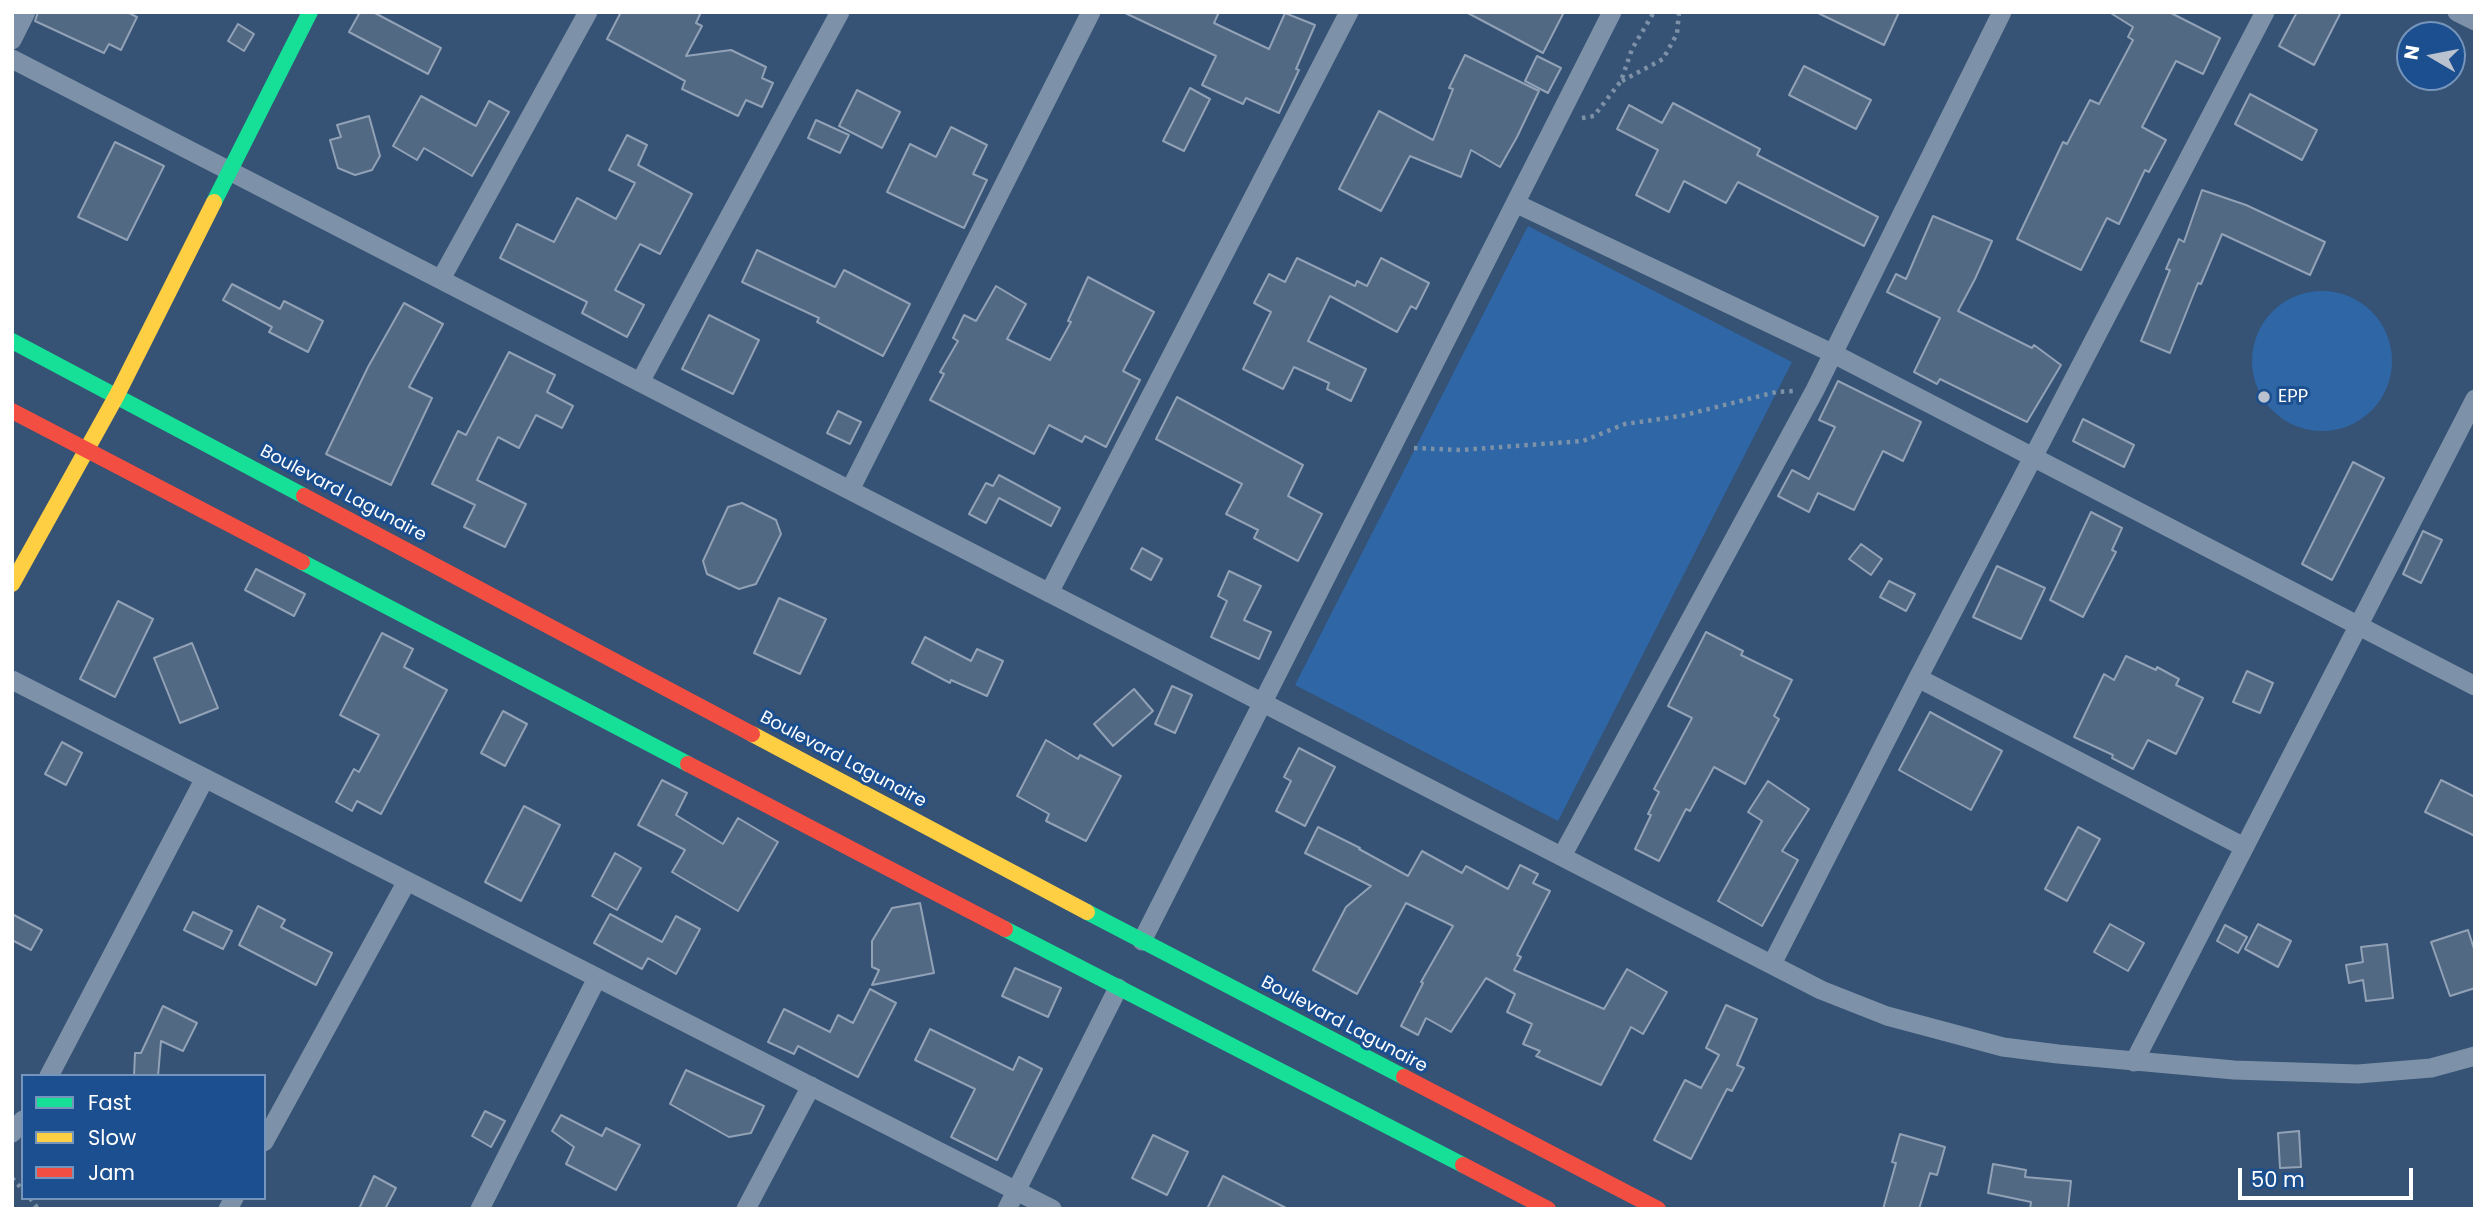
<!DOCTYPE html>
<html>
<head>
<meta charset="utf-8">
<style>
  body { margin:0 }
  #map { position:relative; width:2487px; height:1221px; overflow:hidden; background:#365274; font-family:Poppins,sans-serif }
  canvas { display:block }
  .frame { position:absolute; inset:0; border:14px solid #fff; pointer-events:none }
  .legend { position:absolute; left:21px; top:1074px; width:245px; height:126px; box-sizing:border-box; background:#1b4f8f; border:2px solid #7695bc; margin:0; padding:9px 12px; list-style:none; font-size:21px; color:#fff }
  .legend li { display:flex; align-items:center; gap:14px; height:35px }
  .legend b { width:35px; border:2px solid #7695bc }
  .north { position:absolute; left:2396px; top:21px; width:70px; height:70px; box-sizing:border-box; background:#1b4f8f; border:2px solid #7695bc; border-radius:50%; rotate:280deg; font-size:19px; font-weight:700; line-height:28px; text-align:center; color:#fff }
  .north::after { content:''; display:block; margin:auto; width:24px; height:32px; background:#b9c2ce; clip-path:polygon(50% 0,100% 100%,50% 72%,0 100%) }
  .scale { position:absolute; left:2238px; top:1168px; width:175px; height:32px; box-sizing:border-box; border:4px solid #fff; border-top:0; padding-left:9px; font-size:21px; line-height:24px; white-space:nowrap; color:#fff; -webkit-text-stroke:5px #1b4f8f; paint-order:stroke }
</style>
</head>
<body>
<div id="map">
<canvas width="2487" height="1221"></canvas>
<div class="frame"></div>
<ul class="legend">
<li><b style="height:9px;background:#16e098"></b>Fast</li>
<li><b style="height:9px;background:#ffcf43"></b>Slow</li>
<li><b style="height:9px;background:#f24e42"></b>Jam</li>
</ul>
<div class="north">N</div>
<div class="scale">50 m</div>
</div>
<script>
const ctx = document.querySelector('canvas').getContext('2d');
ctx.lineJoin = 'round';
function fillPath(path, color) { ctx.fillStyle = color; ctx.fill(path, 'evenodd'); }
const shape = rows => new Path2D(rows.map(r => 'M' + r).join(''));
function trace(path, color, width, dash) { ctx.strokeStyle = color; ctx.lineWidth = width; ctx.lineCap = dash ? 'butt' : 'round'; ctx.setLineDash(dash || []); ctx.stroke(path); }
function write(font, color, halo, rows, align = 'center') {
  ctx.font = font + ' Poppins,sans-serif'; ctx.lineWidth = 6; ctx.setLineDash([]); ctx.textBaseline = 'middle'; ctx.strokeStyle = halo; ctx.fillStyle = color; for (const [text, x, y, turn = 0] of rows) {
    ctx.save(); ctx.translate(x, y); ctx.rotate((+turn || 0) * Math.PI / 180); ctx.textAlign = isNaN(turn) ? turn : align; if (halo) ctx.strokeText(text, 0, 0); ctx.fillText(text, 0, 0); ctx.restore();
  }
}
const green = shape([
  [1528,226,1792,362,1558,821,1295,685],
  '2252 361a70 70 0 1 1 140 0a70 70 0 1 1-140 0Z'
]);
const building = shape([
  [38,12,127,12,137,17,121,50,109,44,104,53,35,21,38,12],
  [360,12,373,12,441,48,428,74,349,32,360,12],
  [621,12,701,12,696,23,702,26,686,56,731,50,766,67,762,78,773,83,762,107,746,100,738,116,682,89,685,81,607,39,621,12],
  [1123,12,1219,12,1214,23,1269,49,1285,13,1315,25,1296,69,1299,70,1279,113,1246,98,1243,104,1202,85,1216,56,1123,12],
  [1466,12,1564,12,1543,53,1466,12],
  [1816,12,1899,12,1884,45,1816,12],
  [2109,12,2169,12,2220,38,2203,74,2176,61,2142,127,2166,140,2149,172,2145,170,2119,224,2107,218,2081,270,2017,239,2063,142,2067,144,2090,100,2099,104,2133,40,2128,37,2133,27,2109,12],
  [2297,12,2341,12,2314,65,2279,46,2297,12],
  [238,24,254,34,244,51,228,41,238,24],
  [1465,55,1539,91,1517,137,1500,167,1471,150,1461,177,1410,156,1381,211,1339,189,1379,111,1433,140,1453,89,1449,88,1465,55],
  [1537,56,1561,68,1548,93,1525,81,1537,56],
  [1804,66,1871,100,1856,129,1789,95,1804,66],
  [1190,88,1210,99,1184,151,1163,141,1190,88],
  [857,90,900,112,882,148,839,126,857,90],
  [2250,94,2317,130,2302,160,2235,124,2250,94],
  [421,96,476,126,489,101,509,112,472,176,424,148,417,160,393,146,421,96],
  [1673,103,1760,149,1757,155,1878,217,1864,246,1738,182,1726,203,1684,181,1669,212,1636,195,1658,150,1617,129,1629,105,1662,123,1673,103],
  [369,116,380,156,372,170,355,175,338,168,330,140,341,137,337,125,369,116],
  [816,120,849,135,840,153,808,138,816,120],
  [951,127,987,145,973,174,987,180,964,228,887,192,910,144,936,157,951,127],
  [627,135,647,145,638,165,692,194,660,254,640,244,615,290,644,305,627,337,582,313,587,302,500,258,517,224,554,242,577,198,616,219,635,183,609,170,627,135],
  [115,142,164,166,127,240,78,217,115,142],
  [2202,190,2246,205,2325,242,2310,275,2222,234,2201,284,2198,283,2170,353,2141,341,2170,270,2166,269,2179,239,2184,242,2202,190],
  [1933,216,1992,241,1975,279,1958,311,2032,348,2034,345,2061,365,2027,422,1940,379,1937,384,1914,372,1940,318,1887,292,1896,274,1906,279,1933,216],
  [757,250,835,287,844,270,910,304,883,356,817,322,819,318,742,282,757,250],
  [1297,258,1355,286,1357,281,1367,286,1381,258,1429,283,1416,309,1411,306,1397,332,1330,296,1308,341,1366,369,1351,401,1327,389,1329,383,1294,367,1283,389,1243,369,1271,312,1254,303,1269,274,1285,282,1297,258],
  [1088,277,1154,312,1123,371,1140,380,1106,447,1085,436,1082,442,1049,425,1034,454,930,400,944,374,940,372,958,341,953,338,964,315,976,321,996,286,1026,304,1007,339,1050,360,1071,322,1068,321,1088,277],
  [232,284,280,309,284,301,323,321,308,352,269,332,272,327,223,300,232,284],
  [404,303,443,324,409,387,432,398,391,485,326,454,368,367,404,303],
  [709,315,759,340,733,394,682,369,709,315],
  [509,352,555,375,547,392,573,406,562,428,536,415,519,448,498,437,477,480,526,504,505,547,464,527,475,505,432,484,458,431,466,435,509,352],
  [1838,381,1921,422,1903,461,1883,451,1854,510,1818,493,1809,512,1778,496,1792,470,1809,479,1835,427,1819,420,1838,381],
  [1177,397,1303,465,1288,496,1322,514,1298,561,1254,538,1258,530,1226,514,1242,484,1156,439,1177,397],
  [838,411,861,422,850,444,827,433,838,411],
  [2083,419,2134,445,2124,467,2073,441,2083,419],
  [2353,462,2384,478,2332,580,2302,564,2353,462],
  [999,475,1060,508,1051,526,999,498,986,523,969,514,986,483,993,486,999,475],
  [742,503,776,520,781,534,756,584,739,589,707,574,703,561,728,507,742,503],
  [2091,512,2122,528,2112,550,2116,552,2083,617,2050,600,2091,512],
  [2423,531,2442,540,2421,583,2403,574,2423,531],
  [1861,544,1882,559,1871,575,1849,559,1861,544],
  [1142,548,1162,559,1151,580,1131,569,1142,548],
  [1997,566,2045,588,2021,639,1973,617,1997,566],
  [256,569,305,594,294,616,245,590,256,569],
  [1229,571,1261,586,1244,620,1271,632,1259,659,1211,637,1227,601,1218,596,1229,571],
  [1889,581,1915,594,1906,611,1880,597,1889,581],
  [779,598,826,619,800,674,754,653,779,598],
  [118,601,153,619,115,697,80,679,118,601],
  [1706,632,1743,651,1741,655,1792,680,1774,716,1779,719,1745,784,1714,767,1690,811,1686,809,1659,861,1635,849,1651,815,1648,814,1659,792,1654,789,1692,718,1668,706,1706,632],
  [382,633,413,649,404,667,447,690,381,814,357,801,352,811,336,802,354,769,359,772,379,735,340,715,382,633],
  [925,637,971,661,977,649,1003,661,987,696,951,680,950,683,912,663,925,637],
  [192,643,218,708,180,723,154,658,192,643],
  [2126,656,2156,670,2157,667,2179,679,2176,685,2203,698,2176,754,2148,740,2133,769,2112,758,2113,755,2074,737,2104,674,2114,680,2126,656],
  [2247,671,2273,683,2260,713,2233,702,2247,671],
  [1172,686,1192,695,1175,733,1155,724,1172,686],
  [1134,689,1153,711,1113,746,1094,724,1134,689],
  [503,711,527,724,505,766,481,753,503,711],
  [1930,712,2002,751,1971,810,1899,770,1930,712],
  [1046,740,1078,759,1080,755,1121,776,1086,841,1046,821,1049,814,1017,796,1046,740],
  [62,742,82,753,66,785,45,774,62,742],
  [1299,748,1335,767,1305,826,1276,811,1291,781,1284,777,1299,748],
  [662,780,687,793,676,815,723,844,738,818,778,842,738,911,672,872,685,850,638,825,662,780],
  [2441,780,2475,797,2475,836,2425,812,2441,780],
  [1768,781,1809,809,1782,851,1798,860,1762,926,1718,901,1762,821,1748,812,1768,781],
  [524,806,560,825,521,901,485,882,524,806],
  [1318,827,1360,848,1359,849,1408,876,1422,851,1462,873,1466,866,1508,889,1520,865,1538,874,1533,883,1550,891,1517,955,1521,957,1514,970,1604,1009,1627,969,1667,992,1643,1034,1631,1027,1601,1085,1536,1056,1540,1051,1523,1044,1532,1024,1507,1012,1515,994,1486,978,1451,1032,1426,1018,1418,1035,1401,1026,1423,983,1421,982,1453,926,1406,903,1357,994,1313,970,1346,907,1371,886,1305,853,1318,827],
  [2078,827,2100,839,2067,901,2045,889,2078,827],
  [615,853,641,868,617,910,592,896,615,853],
  [920,903,934,973,872,985,879,970,872,967,872,941,892,908,920,903],
  [258,906,285,920,281,927,332,953,316,985,239,945,258,906],
  [193,912,232,931,223,949,184,930,193,912],
  [12,914,42,930,31,950,12,940,12,914],
  [610,914,662,942,676,916,700,929,676,974,648,958,642,969,594,943,610,914],
  [2110,924,2144,943,2128,971,2094,952,2110,924],
  [2258,924,2291,941,2278,967,2245,949,2258,924],
  [2225,925,2247,937,2238,953,2217,941,2225,925],
  [2468,930,2475,952,2475,988,2450,996,2431,942,2468,930],
  [2387,944,2393,998,2366,1001,2363,980,2349,983,2346,965,2363,962,2361,947,2387,944],
  [1015,968,1061,988,1048,1017,1002,996,1015,968],
  [870,989,896,1003,858,1077,798,1046,794,1054,768,1042,784,1009,830,1032,838,1015,853,1023,870,989],
  [1726,1005,1757,1019,1737,1065,1744,1068,1732,1091,1727,1089,1691,1159,1654,1140,1685,1080,1701,1088,1719,1055,1706,1048,1726,1005],
  [163,1006,197,1023,183,1051,161,1041,158,1076,134,1076,135,1053,141,1053,163,1006],
  [930,1029,1013,1070,1019,1057,1042,1069,997,1160,951,1137,975,1089,915,1060,930,1029],
  [686,1070,764,1106,751,1133,729,1137,670,1104,686,1070],
  [485,1111,505,1121,491,1147,472,1136,485,1111],
  [561,1115,602,1136,606,1128,640,1145,616,1190,566,1164,574,1147,552,1131,561,1115],
  [2299,1131,2301,1167,2280,1168,2278,1133,2299,1131],
  [1900,1134,1945,1147,1937,1175,1930,1173,1919,1209,1883,1209,1896,1163,1892,1162,1900,1134],
  [1153,1135,1188,1152,1167,1195,1132,1178,1153,1135],
  [1993,1164,2026,1170,2025,1177,2071,1181,2068,1209,2030,1209,2031,1202,1988,1193,1993,1164],
  [374,1176,396,1188,385,1209,359,1209,374,1176],
  [1223,1176,1288,1209,1207,1209,1223,1176]
]);
const path = shape([
  [1622,81,1663,59,1677,34,1679,12],
  [1582,118,1594,116,1621,81,1632,49,1654,12],
  [1414,448,1460,450,1583,441,1625,424,1681,416,1776,392,1794,391],
  [12,1178,23,1190],
  [30,1198,38,1209]
]);
const street = shape([
  [2457,12,2475,21],
  [12,40,26,12],
  [12,59,1821,990,1887,1016,2003,1047,2058,1054,2234,1070,2358,1074,2431,1068,2475,1056],
  [1517,204,1832,353,2475,686],
  [441,279,588,12],
  [640,382,840,12],
  [850,490,1091,12],
  [1049,593,1349,12],
  [1918,678,2244,847],
  [12,680,1052,1209],
  [1562,856,1815,390,2002,12],
  [1142,941,1612,12],
  [1772,964,1918,678,2265,12],
  [2134,1062,2475,399],
  [49,1076,205,778],
  [12,1133,23,1120],
  [264,1142,407,881],
  [228,1209,234,1198],
  [480,1209,597,978],
  [746,1209,811,1086],
  [1007,1209,1118,988]
]);
const fast = shape([
  [214,202,310,12],
  [12,341,304,496],
  [302,562,688,764],
  [1087,912,1404,1077],
  [1005,929,1463,1165]
]);
const slow = shape([
  [12,584,117,395,214,202],
  [752,734,1087,912]
]);
const jam = shape([
  [12,411,302,562],
  [304,496,752,734],
  [688,764,1005,929],
  [1404,1077,1658,1209],
  [1463,1165,1548,1209]
]);
const markers = [
  [2264,397,7,"#b9c2ce"]
];
const poiNames = [
  ["EPP",2278,397]
];
const streetNames = [
  ["Boulevard Lagunaire",343,494,28],
  ["Boulevard Lagunaire",843,760,28],
  ["Boulevard Lagunaire",1344,1025,28]
];
fillPath(green, '#2f66a5');
fillPath(building, '#526984');
trace(building, '#92a2b6', 2);
trace(path, '#7d92a8', 4.5, [3.5, 5]);
trace(street, '#7d92a8', 19);
trace(fast, '#16e098', 16);
trace(slow, '#ffcf43', 16);
trace(jam, '#f24e42', 16);
for (const [x, y, r, color] of markers) { const dot = new Path2D(); dot.arc(x, y, r, 0, 2 * Math.PI); ctx.fillStyle = color; ctx.fill(dot); trace(dot, '#1b4f8f', 2.5); }
write('18px', '#fff', '#1b4f8f', poiNames, 'left');
write('18px', '#fff', '#1b4f8f', streetNames);
</script>
</body>
</html>
